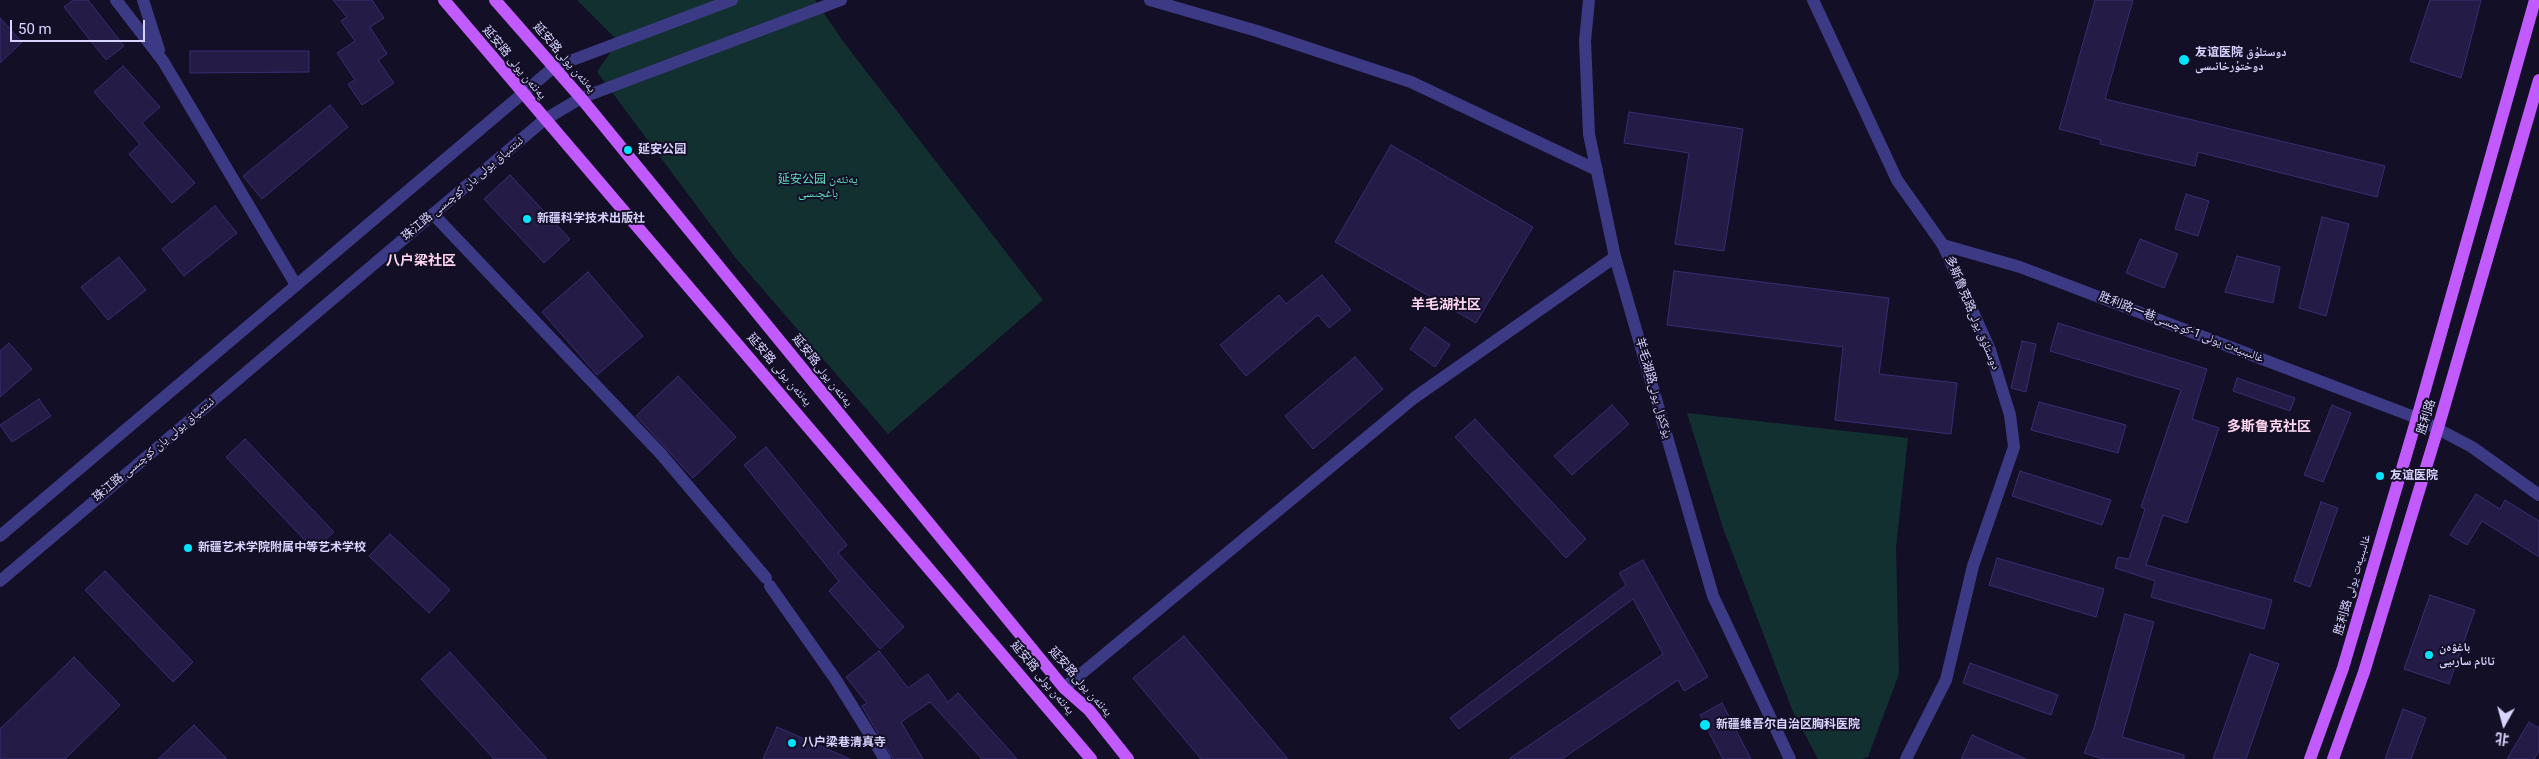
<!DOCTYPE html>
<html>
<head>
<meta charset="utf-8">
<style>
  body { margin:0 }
  #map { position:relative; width:2539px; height:759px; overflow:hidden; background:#130f26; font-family:Roboto,"Noto Sans SC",sans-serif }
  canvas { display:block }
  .north { position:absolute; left:2479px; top:699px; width:50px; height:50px; -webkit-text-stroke:4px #130f26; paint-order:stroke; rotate:187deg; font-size:14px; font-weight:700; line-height:20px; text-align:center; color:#d9d4ff }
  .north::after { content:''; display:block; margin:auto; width:18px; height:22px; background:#d9d4ff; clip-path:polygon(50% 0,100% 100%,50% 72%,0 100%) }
  .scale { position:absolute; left:10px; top:20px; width:135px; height:22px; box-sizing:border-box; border:2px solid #d9d4ff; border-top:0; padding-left:6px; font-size:15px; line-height:18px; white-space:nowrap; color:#d9d4ff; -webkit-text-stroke:4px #130f26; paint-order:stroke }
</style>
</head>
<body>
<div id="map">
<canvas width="2539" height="759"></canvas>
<div class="north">北</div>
<div class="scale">50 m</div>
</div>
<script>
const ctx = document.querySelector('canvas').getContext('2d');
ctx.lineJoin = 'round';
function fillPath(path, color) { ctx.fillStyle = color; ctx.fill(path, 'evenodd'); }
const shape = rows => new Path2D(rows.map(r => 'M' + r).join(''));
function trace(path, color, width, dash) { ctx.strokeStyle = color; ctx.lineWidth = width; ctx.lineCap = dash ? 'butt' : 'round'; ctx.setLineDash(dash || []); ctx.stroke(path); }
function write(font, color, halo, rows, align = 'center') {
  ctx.font = font + ' Roboto,"Noto Naskh Arabic","Noto Sans SC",sans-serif'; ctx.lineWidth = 4; ctx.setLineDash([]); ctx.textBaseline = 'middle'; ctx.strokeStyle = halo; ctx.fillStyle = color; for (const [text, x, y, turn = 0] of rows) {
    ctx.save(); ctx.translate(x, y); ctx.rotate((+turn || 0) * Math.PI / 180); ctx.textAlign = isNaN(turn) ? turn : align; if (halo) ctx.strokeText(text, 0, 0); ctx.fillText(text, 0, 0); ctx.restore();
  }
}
const green = shape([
  [577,0,815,0,842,40,1043,300,888,434,734,256,597,72,618,41],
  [1687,413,1908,438,1896,548,1899,674,1868,757,1862,759,1818,759,1793,712,1723,528]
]);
const building = shape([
  [73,0,88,0,124,46,106,60,64,7,73,0],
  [333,0,372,0,384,18,370,27,387,54,378,60,394,83,362,105,348,84,355,80,337,53,355,41,341,21,347,17,333,0],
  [2095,0,2133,0,2105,99,2385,166,2377,197,2198,152,2195,166,2100,144,2101,140,2059,129,2095,0],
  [2430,0,2481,0,2461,78,2410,61,2430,0],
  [0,18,22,42,0,63,0,18],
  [190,51,309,51,309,72,190,73,190,51],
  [123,66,160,107,142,123,195,183,172,203,129,154,140,144,94,92,123,66],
  [330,105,348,127,262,199,243,176,330,105],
  [1629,112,1743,129,1724,251,1675,244,1689,153,1624,143,1629,112],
  [1391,145,1533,227,1476,323,1335,242,1391,145],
  [510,175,570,239,544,263,484,199,510,175],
  [2186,194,2209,201,2198,236,2175,229,2186,194],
  [215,206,237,233,184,276,162,249,215,206],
  [2322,217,2349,224,2326,316,2299,308,2322,217],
  [2140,239,2178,254,2164,288,2126,273,2140,239],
  [2237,256,2280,267,2273,303,2225,292,2237,256],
  [119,257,146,290,108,320,81,287,119,257],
  [1674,271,1889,298,1879,374,1957,383,1951,434,1835,420,1843,347,1667,325,1674,271],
  [588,272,643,336,597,375,542,312,588,272],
  [1322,275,1351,310,1329,328,1318,315,1246,376,1220,345,1279,295,1286,304,1322,275],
  [2058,323,2207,369,2192,419,2219,428,2187,523,2163,515,2146,565,2272,600,2264,629,2151,597,2155,581,2115,568,2118,557,2129,559,2145,509,2141,507,2181,390,2050,351,2058,323],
  [1425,327,1450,345,1435,367,1410,349,1425,327],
  [2022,341,2036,344,2026,392,2011,388,2022,341],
  [9,343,32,369,0,397,0,351,9,343],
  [1355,357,1383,389,1313,449,1285,416,1355,357],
  [678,376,736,437,693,478,636,416,678,376],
  [2237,378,2295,398,2290,411,2233,391,2237,378],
  [39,399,51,416,12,442,0,425,39,399],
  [2039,402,2126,425,2118,453,2031,430,2039,402],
  [1612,405,1629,424,1572,475,1554,456,1612,405],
  [2332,405,2351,413,2323,482,2304,475,2332,405],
  [1475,419,1586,539,1566,558,1455,437,1475,419],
  [245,439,334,532,314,550,226,457,245,439],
  [766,447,847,545,838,553,904,627,880,649,829,591,839,581,744,465,766,447],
  [2020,471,2111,500,2102,525,2012,496,2020,471],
  [2476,494,2500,509,2505,500,2539,521,2539,557,2482,521,2467,545,2450,535,2476,494],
  [2321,502,2338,508,2310,587,2294,581,2321,502],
  [390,534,450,590,429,613,369,556,390,534],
  [1997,558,2104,589,2096,617,1989,585,1997,558],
  [1643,560,1708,677,1684,691,1678,680,1562,759,1509,759,1663,654,1633,599,1459,729,1450,718,1626,585,1619,573,1643,560],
  [105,571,193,662,173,682,85,590,105,571],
  [2430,595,2475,610,2449,684,2404,669,2430,595],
  [2125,614,2154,622,2122,737,2184,755,2184,759,2103,759,2084,753,2094,728,2125,614],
  [1184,636,1288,759,1201,759,1133,678,1184,636],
  [879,651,908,688,928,674,948,702,958,693,1017,759,982,759,930,702,901,722,923,759,893,759,862,706,867,703,846,677,879,651],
  [450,652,547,759,494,759,421,679,450,652],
  [2250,654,2279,664,2246,759,2213,759,2250,654],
  [74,657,120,705,65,759,0,759,0,729,74,657],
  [1970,663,2058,695,2051,715,1963,683,1970,663],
  [1722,703,1751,759,1723,759,1700,715,1722,703],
  [2403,709,2426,718,2411,759,2385,759,2403,709],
  [2529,722,2539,728,2539,751,2534,759,2507,759,2529,722],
  [194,725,227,759,158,759,194,725],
  [777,727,850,759,763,759,777,727],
  [1972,735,2026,759,1961,759,1972,735]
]);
const minor = shape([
  [116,0,163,61,296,285],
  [143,0,159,50],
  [1150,0,1257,31,1411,82,1597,170],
  [1589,0,1585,41,1589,134,1615,257,1713,596,1790,759],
  [433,214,661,454,766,578],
  [2417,418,2472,447,2539,495],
  [770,586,836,680,885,759],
  [1064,688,1414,398,1615,257],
  [1906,759,1946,680,1973,566,2014,447,2010,415,1990,350,1943,245]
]);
const tertiary = shape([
  [1813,0,1897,180,1943,245,2020,267,2417,418],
  [0,536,554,67,732,0],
  [0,581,544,120,581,98,841,0]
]);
const primary = shape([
  [444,0,1091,759],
  [495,0,581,98,1064,688,1089,710,1128,759],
  [2310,759,2343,668,2417,418,2535,0],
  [2333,759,2364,672,2438,428,2539,80]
]);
const markers = [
  [2184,60,6,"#00e5ff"],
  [628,150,5,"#00e5ff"],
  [527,219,5,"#00e5ff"],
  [2380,476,5,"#00e5ff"],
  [188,548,5,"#00e5ff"],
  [2429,655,5,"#00e5ff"],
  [1705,725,6,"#00e5ff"],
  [792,743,5,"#00e5ff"]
];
const poiNames = [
  ["友谊医院 دوستلۇق",2195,53],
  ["دوختۇرخانىسى",2195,67],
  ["延安公园",638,150],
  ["新疆科学技术出版社",537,219],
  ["友谊医院",2390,476],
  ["新疆艺术学院附属中等艺术学校",198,548],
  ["باغۋەن",2439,648],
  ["تائام سارىيى",2439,662],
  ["新疆维吾尔自治区胸科医院",1716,725],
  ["八户梁巷清真寺",802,743]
];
const streetNames = [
  ["延安路يەنئەن يولى",564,58,49],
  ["延安路 يەنئەن يولى",514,63,50],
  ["珠江路 ئىتتىپاق يولى يان كوچىسى",463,189,-40],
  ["多斯鲁克路دوستلۇق يولى",1972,313,67],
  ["胜利路一巷غالىبىيەت يولى 1-كوچىسى",2181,328,21],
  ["延安路 يەنئەن يولى",779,370,49],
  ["延安路يەنئەن يولى",822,371,51],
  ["羊毛湖路يۇڭكۆل يولى",1653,388,74],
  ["胜利路",2427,417,-73],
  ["珠江路 ئىتتىپاق يولى يان كوچىسى",154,450,-40],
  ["胜利路 غالىبىيەت يولى",2353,585,-74],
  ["延安路 يەنئەن يولى",1042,678,50],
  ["延安路يەنئەن يولى",1080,682,48]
];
const parkNames = [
  ["延安公园 يەنئەن",818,180],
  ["باغچىسى",818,194]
];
const neighbourhoodNames = [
  ["八户梁社区",421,261],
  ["羊毛湖社区",1446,305],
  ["多斯鲁克社区",2269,427]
];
fillPath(green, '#12302f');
fillPath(building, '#241b47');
trace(building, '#3b2d73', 1);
trace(minor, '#3d3a85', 12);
trace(tertiary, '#3d3a85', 12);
trace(primary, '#c25bff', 12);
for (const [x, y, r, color] of markers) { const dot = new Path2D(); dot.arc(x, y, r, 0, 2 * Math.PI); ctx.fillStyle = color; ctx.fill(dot); trace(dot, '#130f26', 2); }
write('bold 12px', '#d9d4ff', '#130f26', poiNames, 'left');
write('12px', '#d9d4ff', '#130f26', streetNames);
write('12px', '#5fe0c0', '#130f26', parkNames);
write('bold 14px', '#ffd6f0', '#130f26', neighbourhoodNames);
</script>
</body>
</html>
